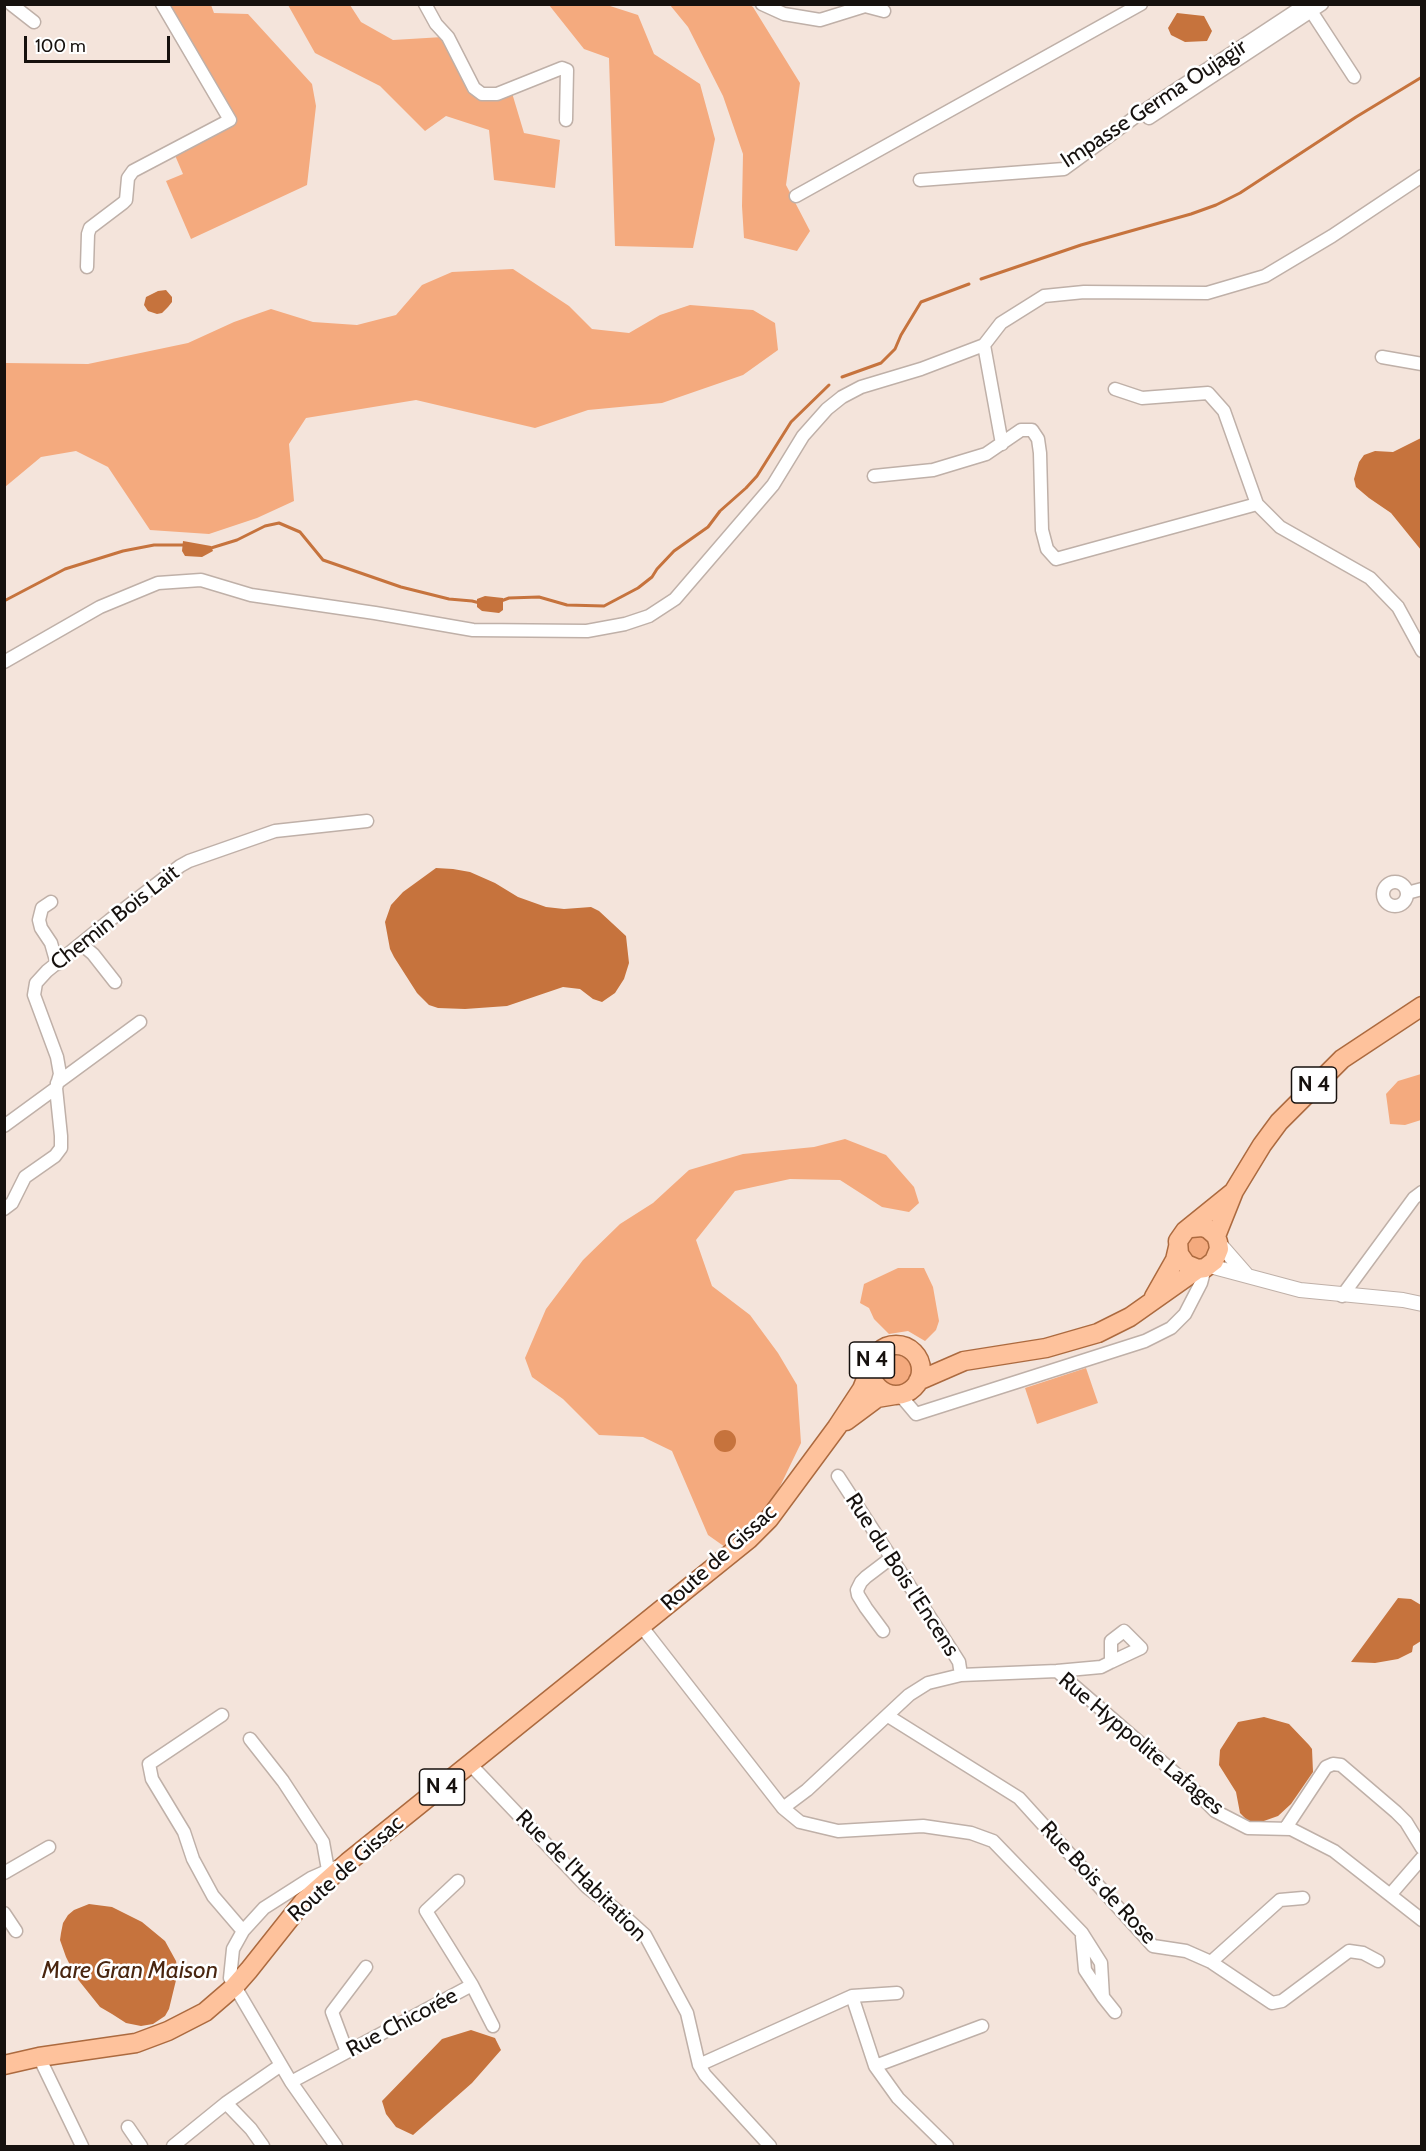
<!DOCTYPE html>
<html>
<head>
<meta charset="utf-8">
<style>
  body { margin:0 }
  #map { position:relative; width:1426px; height:2151px; overflow:hidden; background:#f4e4db; font-family:Cabin,sans-serif }
  canvas { display:block }
  .frame { position:absolute; inset:0; border:6px solid #16110e; pointer-events:none }
  .scale { position:absolute; left:24px; top:36px; width:146px; height:27px; box-sizing:border-box; border:3px solid #16110e; border-top:0; padding-left:8px; font-size:18px; line-height:21px; white-space:nowrap; color:#16110e; -webkit-text-stroke:4px #fff; paint-order:stroke }
</style>
</head>
<body>
<div id="map">
<canvas width="1426" height="2151"></canvas>
<div class="frame"></div>
<div class="scale">100 m</div>
</div>
<script>
const ctx = document.querySelector('canvas').getContext('2d');
ctx.lineJoin = 'round';
function fillPath(path, color) { ctx.fillStyle = color; ctx.fill(path, 'evenodd'); }
const shape = rows => new Path2D(rows.map(r => 'M' + r).join(''));
function trace(path, color, width, dash) { ctx.strokeStyle = color; ctx.lineWidth = width; ctx.lineCap = dash ? 'butt' : 'round'; ctx.setLineDash(dash || []); ctx.stroke(path); }
function write(font, color, halo, rows, align = 'center') {
  ctx.font = font + ' Cabin,sans-serif'; ctx.lineWidth = 5; ctx.setLineDash([]); ctx.textBaseline = 'middle'; ctx.strokeStyle = halo; ctx.fillStyle = color; for (const [text, x, y, turn = 0] of rows) {
    ctx.save(); ctx.translate(x, y); ctx.rotate((+turn || 0) * Math.PI / 180); ctx.textAlign = isNaN(turn) ? turn : align; if (halo) ctx.strokeText(text, 0, 0); ctx.fillText(text, 0, 0); ctx.restore();
  }
}
const green = shape([
  [166,5,211,5,214,13,248,14,312,84,316,106,307,185,191,239,166,181,183,174,174,153,234,123],
  [288,5,350,5,361,22,393,40,443,37,472,93,512,93,524,133,560,140,555,188,494,180,489,130,446,116,425,131,380,86,315,53],
  [549,5,607,5,638,15,654,54,700,84,715,139,693,248,615,246,609,58,584,49],
  [670,5,750,5,753,7,800,83,786,185,810,231,797,251,744,238,742,206,743,154,723,96,688,27],
  [513,269,569,306,592,329,629,333,660,315,690,305,753,310,775,323,778,350,743,375,662,403,588,410,535,428,416,400,306,418,289,444,294,501,257,518,209,534,150,530,108,467,76,451,41,457,5,487,5,363,88,364,188,343,234,322,271,309,313,322,357,325,396,315,422,285,452,272],
  [1421,1074,1421,1120,1405,1125,1390,1124,1386,1094,1398,1081],
  [845,1139,886,1155,914,1187,919,1203,909,1212,882,1207,840,1180,790,1179,735,1191,696,1240,712,1286,750,1315,778,1353,797,1385,801,1443,771,1505,725,1547,708,1535,672,1451,643,1437,599,1435,563,1399,532,1377,525,1358,546,1309,583,1260,620,1224,653,1203,689,1170,743,1154,814,1147],
  [1208,1234,1215,1255,1191,1265,1183,1241,1186,1237],
  [898,1268,924,1268,933,1287,939,1321,936,1330,925,1341,908,1331,889,1334,874,1319,869,1308,860,1303,864,1284],
  '878 1372a17 17 0 1 1 34 0a17 17 0 1 1-34 0Z',
  [1086,1368,1098,1403,1037,1424,1025,1388]
]);
const water = shape([
  [1177,13,1204,16,1212,31,1207,41,1185,42,1171,35,1168,28],
  [166,290,172,297,172,302,168,307,162,313,157,314,148,311,144,305,146,297,158,291],
  [1421,438,1421,550,1391,513,1369,498,1356,487,1354,479,1359,462,1364,455,1375,451,1393,452],
  [183,541,211,546,213,551,202,557,185,556,182,551],
  [485,596,503,598,503,610,499,613,482,611,477,607,477,599],
  [436,868,453,869,470,872,495,883,518,897,546,907,564,909,591,907,599,911,626,936,629,963,624,979,615,993,602,1002,593,999,580,989,563,987,507,1006,465,1009,438,1008,429,1005,417,993,394,957,390,949,385,922,391,905,403,892],
  '714 1441a11 11 0 1 1 22 0a11 11 0 1 1-22 0Z',
  [1398,1598,1411,1599,1421,1605,1421,1641,1413,1646,1412,1652,1398,1659,1375,1663,1351,1662],
  [1264,1717,1289,1724,1309,1745,1312,1749,1313,1772,1291,1804,1278,1816,1261,1822,1249,1822,1240,1813,1236,1792,1219,1765,1220,1750,1238,1722],
  [89,1904,112,1907,142,1922,165,1941,176,1961,178,1972,169,2009,165,2016,153,2024,141,2026,126,2023,112,2014,100,2007,76,1977,66,1957,60,1940,61,1933,63,1923,68,1915,74,1910],
  [471,2030,495,2038,501,2050,472,2083,413,2135,396,2127,386,2114,382,2101,442,2039]
]);
const stream = shape([
  [981,279,1081,245,1191,214,1216,205,1240,193,1356,117,1422,77],
  [842,377,881,363,895,349,901,335,921,302,969,284],
  [211,548,237,540,265,526,279,523,300,532,323,560,401,587,449,599,472,601,480,603],
  [4,601,65,569,123,551,154,545,187,545],
  [501,601,509,598,539,597,567,605,604,606,638,588,652,577,657,569,674,551,708,527,720,511,746,488,757,476,791,422,829,385]
]);
const minor = shape([
  [11,4,34,22],
  [425,4,436,24,448,37,474,88,482,94,497,94,562,68,567,70,566,120],
  [762,4,784,14,820,20,865,6,884,11],
  [1311,11,1354,77],
  [1149,118,1322,4],
  [920,180,1064,169,1142,112,1306,4],
  [796,196,1141,4],
  [87,267,88,234,90,228,123,203,126,200,128,178,133,171,230,120,162,4],
  [984,345,1002,444],
  [1382,357,1422,364],
  [1115,389,1142,398,1208,393,1224,411,1257,504,1280,527,1370,578,1398,607,1422,651],
  [874,476,933,470,986,454,1021,430,1032,430,1038,439,1040,453,1042,530,1047,549,1056,559,1257,504],
  [4,662,100,607,158,583,201,580,251,595,375,613,473,630,587,631,625,624,649,616,675,599,773,485,803,436,827,409,842,397,861,387,921,369,984,345,1001,323,1044,296,1084,292,1207,293,1265,276,1332,236,1422,176],
  '1383 894a12 12 0 1 1 24 0a12 12 0 1 1-24 0Z',
  [1407,893,1422,889],
  [51,902,42,908,39,920,41,928,51,943,57,964],
  [81,944,93,954,115,982],
  [57,1083,140,1022],
  [4,1126,56,1088,60,1074,57,1057,34,995,36,983,47,971,110,920,180,866,189,861,275,831,367,821],
  [4,1209,12,1203,25,1177,55,1156,61,1148,61,1136,56,1088],
  [1342,1296,1414,1198,1422,1192],
  [900,1395,916,1414,1145,1341,1171,1328,1185,1314,1201,1283,1205,1268],
  [838,1476,954,1654,959,1662,961,1675],
  [642,1627,783,1808,807,1790,909,1695,928,1683,961,1675,1057,1671,1191,1787,1215,1811,1248,1828,1291,1829,1334,1851,1422,1920],
  [883,1631,866,1608,858,1595,857,1590,861,1582,866,1577,891,1558],
  [1057,1671,1101,1667,1111,1662,1141,1648,1124,1631,1111,1641,1111,1662],
  [222,1715,149,1764,152,1779,184,1832,193,1859,213,1896,243,1931],
  [888,1716,1019,1798,1153,1946,1186,1951,1211,1962,1272,2003,1282,2001,1349,1951,1363,1953,1378,1961],
  [250,1739,283,1781,323,1842,328,1870],
  [470,1764,587,1887,625,1917,645,1935,687,2013,699,2065,705,2075,770,2146],
  [783,1808,800,1822,838,1831,923,1826,971,1833,993,1841,1082,1933,1101,1963,1103,1997],
  [1285,1829,1326,1767,1333,1764,1341,1765,1396,1812,1406,1822,1422,1848],
  [336,1867,311,1878,264,1908,243,1931,233,1949,230,1978,291,2082,336,2146],
  [4,1873,49,1847],
  [458,1881,426,1911,472,1985],
  [1390,1895,1422,1858],
  [4,1913,16,1931],
  [1082,1937,1085,1970,1103,1997,1115,2012],
  [1211,1962,1280,1900,1303,1898],
  [852,1996,875,2066,898,2098,947,2146],
  [347,2052,332,2012,366,1967],
  [39,2057,82,2146],
  [699,2065,852,1996,897,1993],
  [875,2066,982,2026],
  [291,2082,472,1985,493,2026],
  [226,2103,251,2129,263,2146],
  [128,2127,141,2146],
  [173,2146,226,2103,281,2065]
]);
const tertiary = shape([
  [1218,1242,1246,1274],
  [1210,1266,1300,1290,1403,1300,1422,1304]
]);
const primary = shape([
  [1191,1228,1202,1227,1208,1229,1216,1236,1218,1242,1219,1249,1214,1261,1205,1268,1198,1269,1186,1264,1179,1254,1178,1241,1185,1231,1232,1193],
  [1216,1236,1234,1191,1262,1145,1279,1122,1342,1059,1422,1006],
  [1154,1297,1175,1260,1178,1247],
  '871 1370a25 25 0 1 1 50 0a25 25 0 1 1-50 0Z',
  [918,1381,964,1361,1046,1348,1098,1333,1130,1317,1198,1269],
  [846,1421,877,1398,895,1395],
  [4,2065,39,2057,136,2043,168,2031,205,2012,234,1987,249,1970,303,1902,348,1862,749,1539,769,1519,837,1427,862,1389,870,1369]
]);
const shields = [
  [1314,1085,45],
  [872,1360,45],
  [442,1787,45]
];
const shieldNames = [
  ["N 4",1314,1085],
  ["N 4",872,1360],
  ["N 4",442,1787]
];
const streetNames = [
  ["Impasse Germa Oujagir",1154,104,-33],
  ["Chemin Bois Lait",115,918,-38],
  ["Route de Gissac",719,1558,-42],
  ["Rue du Bois l'Encens",902,1575,57],
  ["Rue Hyppolite Lafages",1141,1744,40],
  ["Route de Gissac",346,1869,-42],
  ["Rue de l'Habitation",581,1876,45],
  ["Rue Bois de Rose",1098,1883,47],
  ["Rue Chicorée",402,2023,-28]
];
const waterNames = [
  ["Mare Gran Maison",130,1971]
];
fillPath(green, '#f4aa7e');
fillPath(water, '#c6733d');
trace(stream, '#c6733d', 3);
trace(minor, '#bfb0a8', 15);
trace(tertiary, '#bfb0a8', 16);
trace(primary, '#ac6a3f', 21);
trace(minor, '#fff', 12);
trace(tertiary, '#fff', 14);
trace(primary, '#fec29c', 18);
for (const [x, y, w] of shields) { const box = new Path2D(); box.roundRect(x - w / 2, y - 18, w, 36, 4.5); ctx.fillStyle = '#fff'; ctx.fill(box); trace(box, '#16110e', 1.5); }
write('bold 21px', '#16110e', null, shieldNames);
write('22px', '#16110e', '#fff', streetNames);
write('italic 24px', '#492610', '#fff', waterNames);
</script>
</body>
</html>
